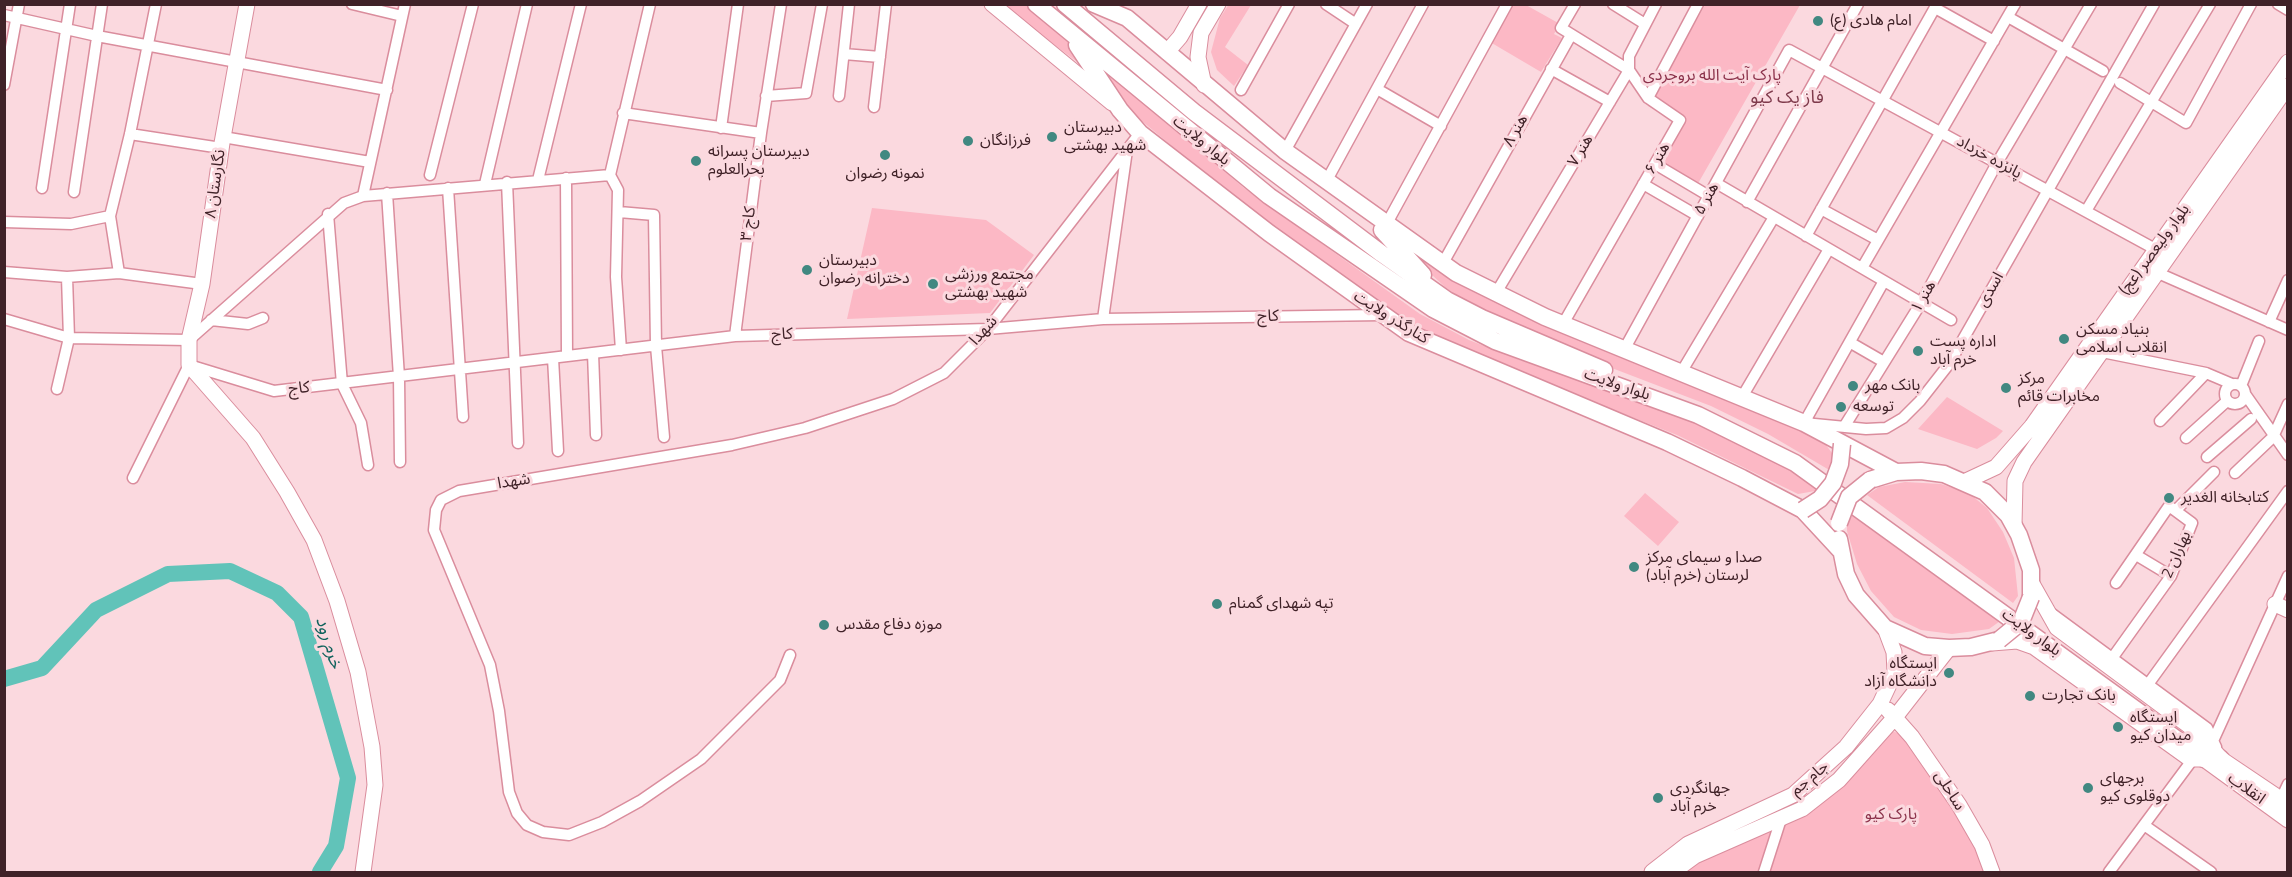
<!DOCTYPE html>
<html>
<head>
<meta charset="utf-8">
<style>
  body { margin:0 }
  #map { position:relative; width:2292px; height:877px; overflow:hidden; background:#fbd9df; font-family:"Titillium Web",sans-serif }
  canvas { display:block }
  .frame { position:absolute; inset:0; border:6px solid #402228; pointer-events:none }
</style>
</head>
<body>
<div id="map">
<canvas width="2292" height="877"></canvas>
<div class="frame"></div>
</div>
<script>
const ctx = document.querySelector('canvas').getContext('2d');
ctx.lineJoin = 'round';
function fillPath(path, color) { ctx.fillStyle = color; ctx.fill(path, 'evenodd'); }
const shape = rows => new Path2D(rows.map(r => 'M' + r).join(''));
function trace(path, color, width, dash) { ctx.strokeStyle = color; ctx.lineWidth = width; ctx.lineCap = dash ? 'butt' : 'round'; ctx.setLineDash(dash || []); ctx.stroke(path); }
function write(font, color, halo, rows, align = 'center') {
  ctx.font = font + ' "Titillium Web","Noto Sans Arabic",sans-serif'; ctx.lineWidth = 6; ctx.setLineDash([]); ctx.textBaseline = 'middle'; ctx.strokeStyle = halo; ctx.fillStyle = color; for (const [text, x, y, turn = 0] of rows) {
    ctx.save(); ctx.translate(x, y); ctx.rotate((+turn || 0) * Math.PI / 180); ctx.textAlign = isNaN(turn) ? turn : align; if (halo) ctx.strokeText(text, 0, 0); ctx.fillText(text, 0, 0); ctx.restore();
  }
}
const green = shape([
  [1229,4,1251,5,1225,47,1248,65,1234,86,1217,70,1211,52,1220,18],
  [1002,5,1027,5,1063,32,1101,80],
  [1504,5,1526,5,1560,24,1554,34,1562,38,1541,72,1490,42],
  [1705,5,1800,5,1696,187,1657,165,1680,124,1648,106],
  [1106,70,1244,188,1420,314,1469,340,1520,360,1660,406,1744,442,1821,486,1815,491,1798,494,1677,435,1418,332,1232,196,1119,102],
  [872,208,986,220,1034,255,990,313,847,319],
  [1407,244,1515,306,1531,320,1809,433,1826,445,1832,453,1836,459,1831,471,1768,434,1711,406,1604,365,1465,301,1445,287,1405,250],
  [1947,397,2003,431,1996,438,1977,449,1918,429],
  [1905,482,1941,484,1956,489,1971,495,1987,508,2003,532,2014,558,2018,596,2013,603,1867,495,1879,487],
  [1645,493,1679,522,1658,546,1624,516],
  [1854,513,2003,619,1989,629,1952,634,1921,630,1894,617,1871,591,1857,564,1847,531,1847,524],
  [1890,730,1902,735,1931,770,1970,834,1986,872,1681,872,1698,859,1803,814]
]);
const river = shape([
  [4,679,42,668,96,610,168,574,230,571,277,593,301,617,348,778,336,846,320,872]
]);
const street = shape([
  [352,4,402,16],
  [1326,4,1356,24],
  [1613,4,1645,24],
  [2278,4,2288,10],
  [1935,8,1994,41],
  [4,15,97,36,387,90],
  [2008,17,2103,71],
  [844,54,880,57],
  [1551,69,1610,102],
  [2120,83,2186,123,2251,4],
  [4,85,19,4],
  [1377,89,1441,126],
  [1241,90,1289,4],
  [766,96,806,93,822,4],
  [839,96,849,4],
  [1648,98,1698,4],
  [874,107,886,4],
  [623,113,761,133],
  [721,128,738,4],
  [130,134,221,148,223,137,370,162],
  [1285,151,1367,4],
  [1655,164,1709,196],
  [430,175,473,4],
  [610,175,650,4],
  [566,178,567,356],
  [538,180,581,4],
  [1327,180,1423,4],
  [507,182,518,443],
  [1716,183,1951,320],
  [485,184,527,4],
  [1643,184,1698,216],
  [42,188,70,4],
  [448,188,463,417],
  [74,192,102,4],
  [387,193,399,377,400,462],
  [363,196,405,4],
  [1747,202,1858,4],
  [1821,209,1878,240],
  [2086,211,2210,4],
  [619,212,654,215,656,346,664,437],
  [328,214,342,384,361,423,368,465],
  [110,216,119,273],
  [4,222,71,224,110,216,130,134,156,4],
  [1386,225,1507,4],
  [1806,236,1937,4],
  [1443,263,1571,35],
  [1862,268,2015,4],
  [4,272,67,277,119,273,202,284],
  [2158,273,2288,330],
  [1884,281,1804,423,1866,429,1886,428,1903,418,1920,401,1949,364,2154,4],
  [1496,293,1629,70,1629,56,1656,4],
  [4,319,69,338,189,340,344,203,363,196,610,175,618,190,616,277,621,350],
  [1103,319,1127,150],
  [211,320,248,324,263,318],
  [2269,322,2288,280],
  [1563,324,1680,120,1648,98,1629,70,1561,28,1575,4],
  [735,336,761,133,781,4],
  [1851,343,1884,362],
  [1625,348,1789,50,2155,249],
  [2102,352,2206,373,2232,384],
  [593,353,596,435],
  [553,358,558,451],
  [1682,371,1774,217],
  '2225 394a10 10 0 1 1 20 0a10 10 0 1 1-20 0Z',
  [2241,386,2259,341],
  [57,389,69,338,67,277],
  [2245,394,2288,455],
  [1742,397,1829,249],
  [2160,421,2206,373],
  [1844,427,1921,303,1997,163,2091,4],
  [2186,438,2227,401],
  [2207,457,2251,419],
  [2235,473,2273,437,2288,404],
  [133,478,189,365,274,391,735,336,988,329,1103,319,1382,315],
  [2176,510,2214,472],
  [2136,555,2171,576],
  [2051,613,2207,728,2216,747],
  [790,655,780,680,701,759,640,801,602,822,569,835,543,832,527,825,517,813,509,792,499,711,490,665,434,530,436,510,441,500,459,491,732,445,805,428,893,399,944,373,988,329,1140,133],
  [2113,657,2171,576,2192,523,2169,506,2116,583],
  [2149,683,2288,491],
  [2213,741,2288,576],
  [2281,799,2288,784],
  [2144,825,2211,872],
  [1764,872,1781,819],
  [2109,872,2193,759]
]);
const secondary = shape([
  [247,4,222,143,202,284,189,340,189,365,253,438,287,492,314,540,337,601,358,672,372,747,375,785,363,872],
  [992,4,1112,103],
  [1167,52,1180,37,1199,4],
  [1204,85,1198,57,1201,33,1218,4],
  [1966,481,1996,467,2032,426,2288,62],
  [2014,525,2015,481,2024,462,2288,86],
  [2031,582,2057,628,2200,734,2221,759,2288,804],
  [2275,604,2288,610],
  [1992,643,2017,641,2034,647,2190,759,2204,759,2288,820],
  [1888,710,1912,737,1959,805,1982,845,1992,872],
  [1652,872,1688,844,1793,795,1846,747,1880,704,1895,672,1894,652,1885,628],
  [1673,872,1695,856,1802,809,1839,780,1896,716,1949,648]
]);
const primary = shape([
  [1036,4,1269,196,1433,309,1495,341,1698,415,1795,463,2204,759],
  [1065,4,1194,112,1382,254,1447,300,1482,318,1604,370],
  [1094,4,1127,18,1285,151,1456,273,1545,317,1804,423,1896,472],
  [1077,45,1120,110,1140,133,1269,233,1409,333,1667,442,1742,478,1803,510,1840,550],
  [1382,230,1423,275],
  [1870,480,1896,472,1921,471,1944,474,1985,492,2008,515,2019,535,2031,570,2031,597],
  [1839,539,1846,574,1856,595,1885,628,1925,646,1949,648,1971,647,1999,640],
  [2198,742,2221,759]
]);
const primaryBridge = shape([
  [1803,510,1820,499,1833,483,1840,464,1842,444],
  [1839,523,1849,497,1870,480],
  [1999,640,2021,622,2031,597]
]);
const markers = [
  [1818,21,6,"#418881"],
  [1052,137,6,"#418881"],
  [968,141,6,"#418881"],
  [885,155,6,"#418881"],
  [696,161,6,"#418881"],
  [807,270,6,"#418881"],
  [933,284,6,"#418881"],
  [2064,339,6,"#418881"],
  [1918,351,6,"#418881"],
  [1853,386,6,"#418881"],
  [2006,388,6,"#418881"],
  [1841,407,6,"#418881"],
  [2169,498,6,"#418881"],
  [1634,567,6,"#418881"],
  [1217,604,6,"#418881"],
  [824,625,6,"#418881"],
  [1949,673,6,"#418881"],
  [2030,696,6,"#418881"],
  [2118,727,6,"#418881"],
  [2088,788,6,"#418881"],
  [1658,798,6,"#418881"]
];
const poiNames = [
  ["امام هادی (ع)",1830,21],
  ["دبیرستان",1064,128],
  ["شهید بهشتی",1064,146],
  ["فرزانگان",980,141],
  ["دبیرستان پسرانه",708,152],
  ["بحرالعلوم",708,170],
  ["نمونه رضوان",885,174,"center"],
  ["دبیرستان",819,261],
  ["دخترانه رضوان",819,279],
  ["مجتمع ورزشی",945,275],
  ["شهید بهشتی",945,293],
  ["بنیاد مسکن",2076,330],
  ["انقلاب اسلامی",2076,348],
  ["اداره پست",1930,342],
  ["خرم آباد",1930,360],
  ["مرکز",2018,379],
  ["مخابرات قائم",2018,397],
  ["بانک مهر",1865,386],
  ["توسعه",1853,407],
  ["کتابخانه الغدیر",2181,498],
  ["صدا و سیمای مرکز",1646,558],
  ["لرستان (خرم آباد)",1646,576],
  ["تپه شهدای گمنام",1229,604],
  ["موزه دفاع مقدس",836,625],
  ["ایستگاه",1937,664,"right"],
  ["دانشگاه آزاد",1937,682,"right"],
  ["بانک تجارت",2042,696],
  ["ایستگاه",2130,718],
  ["میدان کیو",2130,736],
  ["برجهای",2100,779],
  ["دوقلوی کیو",2100,797],
  ["جهانگردى",1670,789],
  ["خرم آباد",1670,807]
];
const parkNames = [
  ["پارک آیت الله بروجردی",1712,76],
  ["پارک کیو",1891,815]
];
const streetNames = [
  ["هنر ۸",1516,131,-61],
  ["بلوار ولایت",1201,141,39],
  ["هنر ۷",1581,151,-59],
  ["پانزده خرداد",1989,158,29],
  ["هنر ۶",1658,159,-60],
  ["نگارستان ۸",216,184,-82],
  ["هنر ۵",1707,199,-61],
  ["کاج ۳",749,224,-83],
  ["بلوار ولیعصر (عج)",2155,250,-54],
  ["اسدی",1991,290,-60],
  ["هنر ۱",1924,297,-60],
  ["کاج",1268,317,-1],
  ["کنارگذر ولایت",1391,318,32],
  ["شهدا",984,331,-48],
  ["کاج",782,335,-2],
  ["بلوار ولایت",1617,385,19],
  ["کاج",299,389,-6],
  ["شهدا",514,482,-9],
  ["بهاران 2",2177,555,-66],
  ["بلوار ولایت",2031,633,36],
  ["جام جم",1810,779,-40],
  ["انقلاب",2246,789,36],
  ["ساحلی",1949,791,58]
];
const neighbourhoodNames = [
  ["فاز یک کیو",1787,99]
];
const waterNames = [
  ["خرم رود",328,643,73]
];
fillPath(green, '#fcb8c5');
trace(river, '#61c3b9', 16);
trace(street, '#da8d9d', 13);
trace(secondary, '#da8d9d', 17);
trace(primary, '#da8d9d', 19);
trace(street, '#fff', 10);
trace(secondary, '#fff', 15);
trace(primary, '#fff', 16);
trace(primaryBridge, '#da8d9d', 19, []);
trace(primaryBridge, '#fff', 16);
for (const [x, y, r, color] of markers) { const dot = new Path2D(); dot.arc(x, y, r, 0, 2 * Math.PI); ctx.fillStyle = color; ctx.fill(dot); trace(dot, '#fbd9df', 2); }
write('16px', '#402228', '#fbd9df', poiNames, 'left');
write('16px', '#8b314a', '#fbd9df', parkNames);
write('16px', '#402228', '#fbd9df', streetNames);
write('18px', '#7f3b4c', '#fbd9df', neighbourhoodNames);
write('italic 18px', '#11635d', '#fbd9df', waterNames);
</script>
</body>
</html>
